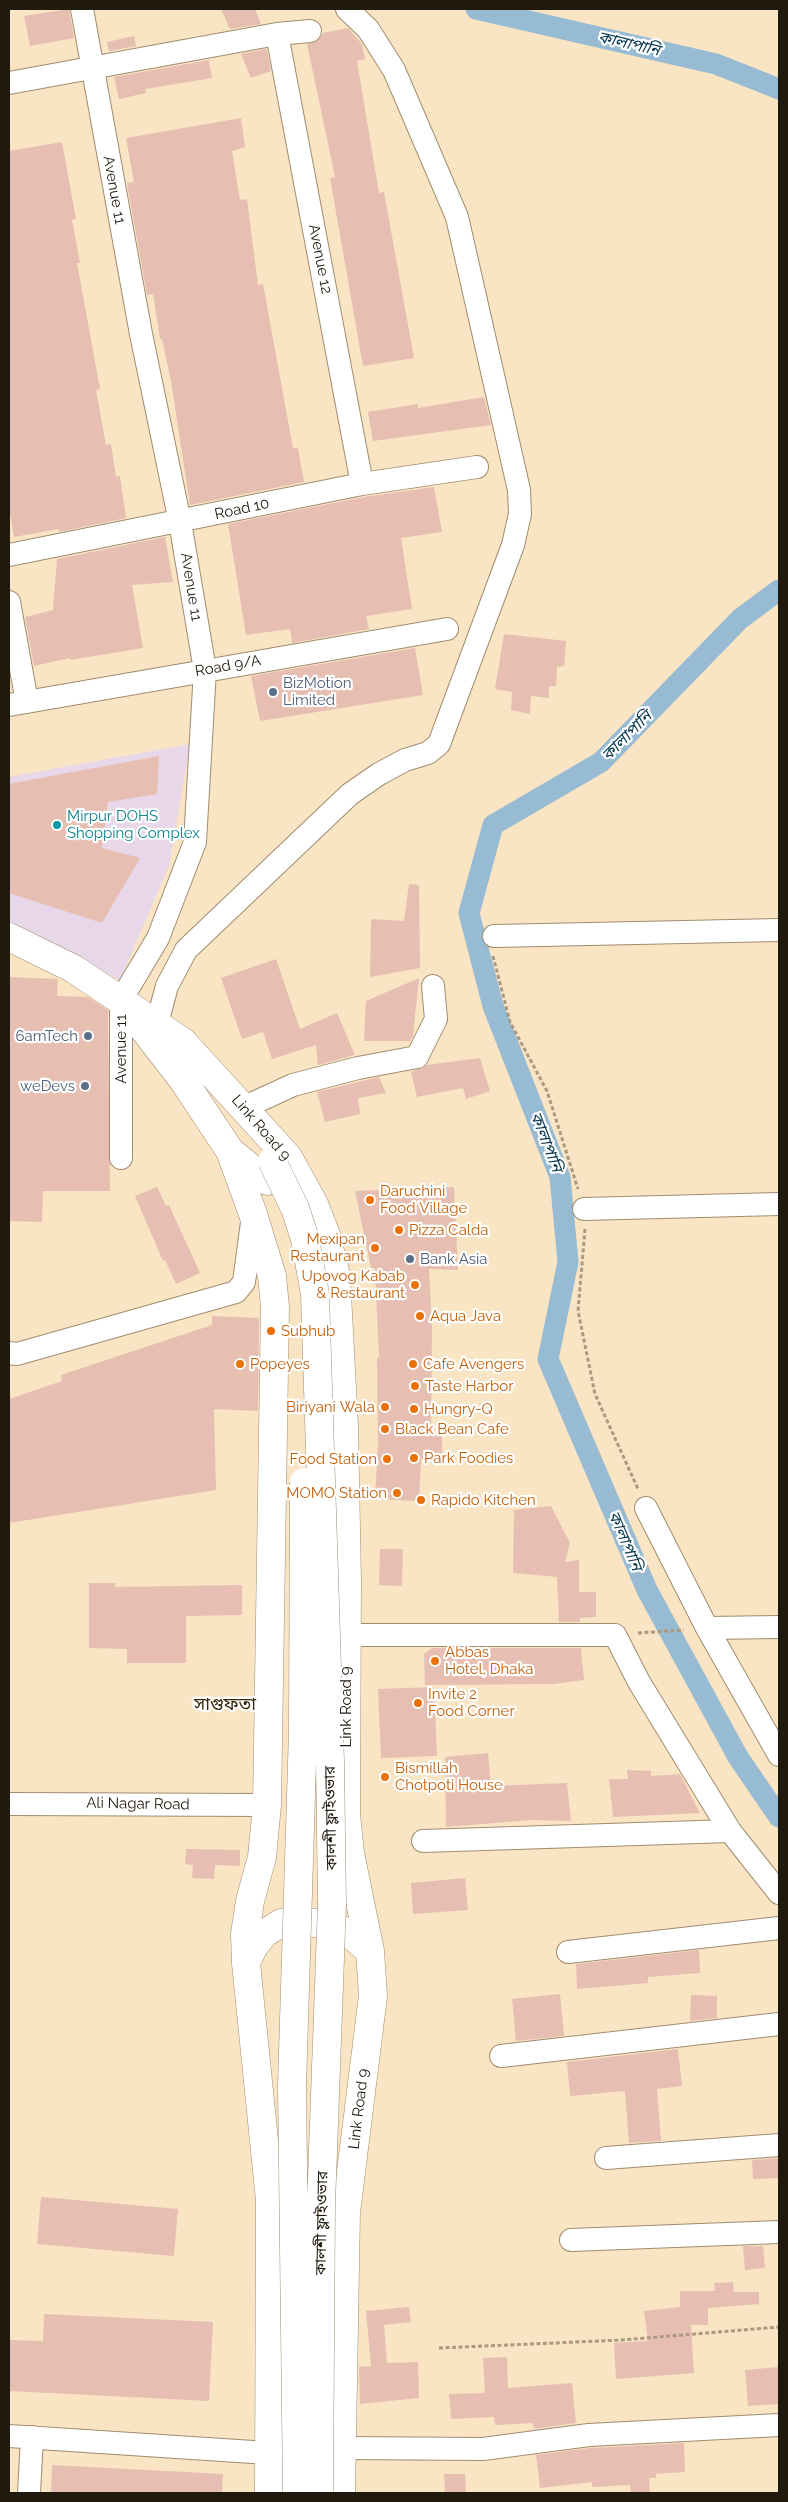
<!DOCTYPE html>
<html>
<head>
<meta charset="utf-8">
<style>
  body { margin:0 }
  #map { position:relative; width:788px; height:2502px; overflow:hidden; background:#f9e4c4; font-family:Raleway,sans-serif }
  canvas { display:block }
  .frame { position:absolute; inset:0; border:10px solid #20190d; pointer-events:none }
</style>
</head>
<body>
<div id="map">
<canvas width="788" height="2502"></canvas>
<div class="frame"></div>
</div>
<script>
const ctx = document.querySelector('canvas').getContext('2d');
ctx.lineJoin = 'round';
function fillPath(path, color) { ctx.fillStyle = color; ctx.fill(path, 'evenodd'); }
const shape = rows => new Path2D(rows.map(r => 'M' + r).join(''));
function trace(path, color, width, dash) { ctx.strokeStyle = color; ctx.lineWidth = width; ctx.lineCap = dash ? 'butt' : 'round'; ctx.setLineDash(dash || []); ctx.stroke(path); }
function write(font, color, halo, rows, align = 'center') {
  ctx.font = font + ' Raleway,"Noto Sans Bengali",sans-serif'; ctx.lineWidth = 4.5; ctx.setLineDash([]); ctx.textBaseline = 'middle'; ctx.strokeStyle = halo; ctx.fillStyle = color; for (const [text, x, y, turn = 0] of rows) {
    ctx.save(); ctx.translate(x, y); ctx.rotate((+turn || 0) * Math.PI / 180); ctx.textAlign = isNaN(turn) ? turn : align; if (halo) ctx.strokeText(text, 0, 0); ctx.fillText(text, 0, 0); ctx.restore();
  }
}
const commercial = shape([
  [190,744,169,866,120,980,9,922,9,777]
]);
const canal = shape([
  [476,9,716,64,779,89],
  [779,590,740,619,601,762,493,825,469,913,493,1006,560,1177,568,1262,548,1359,647,1590,738,1757,779,1817]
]);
const building = shape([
  [69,9,74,38,30,46,24,16],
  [221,9,255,9,261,24,230,29],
  [348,28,362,44,365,59,357,61,379,193,384,192,414,358,363,366,330,178,335,177,307,44,318,41,323,33],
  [134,36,136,46,109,51,107,42],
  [267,49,271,71,251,78,241,54],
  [209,60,212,78,145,89,146,93,119,99,114,77],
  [241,118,245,147,232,151,240,200,247,199,258,285,263,284,293,448,298,448,304,482,190,505,171,381,162,339,160,339,153,294,147,295,127,183,134,182,126,138],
  [62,142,76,219,72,220,80,263,77,263,100,389,96,390,106,445,111,444,116,477,120,476,126,518,59,532,59,529,14,537,9,507,9,151],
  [484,397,491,425,373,441,368,412,418,404,418,408],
  [434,487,442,532,401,538,412,609,366,616,369,629,292,643,290,629,246,635,228,524,364,497],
  [165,537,173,582,132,585,143,648,70,660,70,658,34,666,25,617,53,610,57,559],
  [504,634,566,641,564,666,557,667,556,686,549,686,549,698,531,696,530,714,511,710,512,692,495,689],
  [415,648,423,695,260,721,251,676],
  [159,756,157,794,108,802,102,848,140,858,102,923,9,893,9,784],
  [409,884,419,885,420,968,370,977,371,919,404,921],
  [276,959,300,1029,337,1013,355,1055,318,1065,316,1045,272,1059,263,1032,242,1039,221,978],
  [9,977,58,979,57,996,88,997,108,1010,110,1191,43,1191,42,1222,9,1221],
  [419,978,413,1036,410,1041,364,1041,366,1001],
  [480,1058,490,1091,466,1099,463,1088,417,1097,411,1072,427,1065],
  [379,1077,386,1093,358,1098,360,1114,325,1122,317,1092],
  [157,1187,166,1206,169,1205,200,1273,176,1284,165,1260,163,1261,135,1196],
  [454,1187,458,1270,429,1269,432,1328,431,1436,442,1436,442,1459,421,1459,419,1501,375,1499,378,1442,377,1358,379,1358,375,1268,371,1268,355,1191],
  [212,1316,259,1318,258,1411,214,1409,216,1490,9,1523,9,1399,62,1381,61,1375,212,1325],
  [551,1506,570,1543,565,1562,579,1560,579,1592,596,1592,596,1617,580,1618,580,1622,559,1622,557,1577,513,1573,514,1510],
  [380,1549,403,1549,402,1586,379,1585],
  [89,1583,115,1583,115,1587,242,1585,242,1615,186,1616,186,1663,127,1663,127,1649,89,1648],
  [432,1648,581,1648,584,1680,554,1684,425,1685,424,1654],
  [434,1687,437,1756,381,1758,378,1689],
  [488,1753,491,1786,567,1783,571,1821,531,1820,446,1827,445,1757],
  [627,1770,651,1771,651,1776,680,1774,700,1813,613,1817,609,1779,628,1779],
  [186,1849,240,1850,240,1866,215,1865,214,1879,192,1878,193,1865,185,1864],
  [465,1878,468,1910,413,1914,411,1883],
  [699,1950,700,1973,648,1977,648,1983,577,1989,576,1964],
  [560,1994,564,2036,516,2041,512,1999],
  [691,1995,717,1996,717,2018,690,2021],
  [678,2049,682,2086,657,2089,661,2141,629,2143,625,2091,570,2096,567,2062],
  [779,2158,779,2178,753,2179,752,2160],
  [41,2197,178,2209,174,2256,37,2244],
  [743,2246,763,2246,765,2268,745,2270],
  [733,2282,734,2292,759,2292,759,2304,708,2308,708,2325,691,2325,694,2373,616,2379,614,2343,648,2341,644,2311,680,2307,680,2291,715,2291,714,2283],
  [409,2307,411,2322,384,2325,387,2363,418,2362,419,2398,360,2404,359,2367,371,2366,366,2311],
  [44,2314,213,2322,209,2401,9,2391,9,2340,43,2341],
  [507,2357,508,2388,572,2383,576,2423,534,2429,533,2423,495,2425,494,2417,451,2419,449,2394,485,2393,483,2358],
  [779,2367,779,2404,748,2406,745,2370],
  [684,2443,685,2472,656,2474,656,2478,649,2478,650,2493,631,2493,630,2485,592,2487,592,2482,540,2488,536,2455,590,2448],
  [52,2465,223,2474,222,2493,51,2493],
  [444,2474,465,2474,466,2493,445,2493]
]);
const path = shape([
  [493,956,510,1022,547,1091,578,1189],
  [585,1229,578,1311,595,1394,638,1489],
  [638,1633,684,1630],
  [439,2348,622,2340,779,2327]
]);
const minor = shape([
  [82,9,141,334,180,522,205,670,195,842,158,938,121,1000,121,1158],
  [277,34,362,484],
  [9,83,277,34,310,31],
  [9,555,362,484,477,467],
  [9,602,27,702],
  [9,705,447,629],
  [494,936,779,930],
  [157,1023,167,986,186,950,350,794,379,774,405,760,428,753,439,744,513,545,520,514,519,490,457,217,394,70,368,29,347,9],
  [245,1107,293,1085,358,1068,417,1057,436,1019,433,986],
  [584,1209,779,1204],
  [9,1353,17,1354,236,1292,244,1282,253,1215],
  [646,1508,707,1628,779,1755],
  [707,1628,779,1627],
  [347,1635,615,1635,639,1682,730,1831,779,1893],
  [9,1804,267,1805],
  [423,1841,730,1831],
  [568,1952,779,1928],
  [501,2056,779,2024],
  [606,2158,779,2145],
  [571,2240,779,2232],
  [9,2436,268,2453],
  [342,2448,483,2449,589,2435,779,2425],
  [29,2493,32,2437]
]);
const major = shape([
  [9,937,74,969,183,1042,288,1157,314,1204,326,1235,336,1276,344,1426,347,1581,346,1814,350,1853,370,1951,373,1996,346,2212,341,2493],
  [135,1018,183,1080,230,1151,253,1214,272,1276,275,1307,267,1805,262,1857,250,1901,245,1934,246,1963,270,2200,269,2493],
  [230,1151,267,1181],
  [246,1963,254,1946,265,1933,281,1923,292,1921,328,1924,349,1933,370,1951]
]);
const majorBridge = shape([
  [272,1161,295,1208,305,1239,315,1294,330,1761,332,1903,321,2205,319,2493],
  [297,2493,292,2085,303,1731,304,1482]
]);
const markers = [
  [273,692,5,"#5c6f8a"],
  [57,825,5,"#0f9aa8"],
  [88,1036,5,"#5c6f8a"],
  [85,1086,5,"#5c6f8a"],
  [370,1200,5,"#e8710a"],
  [399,1230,5,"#e8710a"],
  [375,1248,5,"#e8710a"],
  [410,1259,5,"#5c6f8a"],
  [415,1285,5,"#e8710a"],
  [420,1316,5,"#e8710a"],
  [271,1331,5,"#e8710a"],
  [240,1364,5,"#e8710a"],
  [413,1364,5,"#e8710a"],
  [415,1386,5,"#e8710a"],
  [385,1407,5,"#e8710a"],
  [414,1409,5,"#e8710a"],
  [385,1429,5,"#e8710a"],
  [414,1458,5,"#e8710a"],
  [387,1459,5,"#e8710a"],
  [397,1493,5,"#e8710a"],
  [421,1500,5,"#e8710a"],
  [435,1661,5,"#e8710a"],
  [418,1703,5,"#e8710a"],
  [385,1777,5,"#e8710a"]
];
const streetNames = [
  ["Avenue 11",114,190,80],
  ["Avenue 12",320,259,79],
  ["Road 10",242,509,-12],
  ["Avenue 11",191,587,81],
  ["Road 9/A",228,666,-10],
  ["Avenue 11",121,1049,-90],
  ["Link Road 9",261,1128,49],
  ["Link Road 9",346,1707,-90],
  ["Ali Nagar Road",138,1804,1],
  ["কালশী ফ্লাইওভার",331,1818,-91],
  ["Link Road 9",359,2109,-83],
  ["কালশী ফ্লাইওভার",322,2223,-89]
];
const serviceNames = [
  ["BizMotion",283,683],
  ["Limited",283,700],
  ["6amTech",78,1036,"right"],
  ["weDevs",75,1086,"right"],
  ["Bank Asia",420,1259]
];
const cultureNames = [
  ["Mirpur DOHS",67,816],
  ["Shopping Complex",67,833]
];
const foodNames = [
  ["Daruchini",380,1191],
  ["Food Village",380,1208],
  ["Pizza Calda",409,1230],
  ["Mexipan",365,1239,"right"],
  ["Restaurant",365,1256,"right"],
  ["Upovog Kabab",405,1276,"right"],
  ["& Restaurant",405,1293,"right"],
  ["Aqua Java",430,1316],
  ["Subhub",281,1331],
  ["Popeyes",250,1364],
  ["Cafe Avengers",423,1364],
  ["Taste Harbor",425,1386],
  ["Biriyani Wala",375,1407,"right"],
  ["Hungry-Q",424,1409],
  ["Black Bean Cafe",395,1429],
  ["Park Foodies",424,1458],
  ["Food Station",377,1459,"right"],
  ["MOMO Station",387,1493,"right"],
  ["Rapido Kitchen",431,1500],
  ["Abbas",445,1652],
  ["Hotel, Dhaka",445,1669],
  ["Invite 2",428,1694],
  ["Food Corner",428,1711],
  ["Bismillah",395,1768],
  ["Chotpoti House",395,1785]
];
const waterNames = [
  ["কালাপানি",629,44,13],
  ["কালাপানি",627,736,-45],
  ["কালাপানি",546,1142,69],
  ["কালাপানি",625,1541,67]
];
const quarterNames = [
  ["সাগুফতা",225,1705]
];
fillPath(commercial, '#e7d7e9');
trace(canal, '#97bbd2', 21);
fillPath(building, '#e6bfb2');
trace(minor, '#a08d6f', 24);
trace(major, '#a08d6f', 29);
trace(path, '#aa9a81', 3, [4, 2.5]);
trace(minor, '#fff', 22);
trace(major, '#fff', 28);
trace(majorBridge, '#a08d6f', 29, []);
trace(majorBridge, '#fff', 28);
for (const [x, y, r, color] of markers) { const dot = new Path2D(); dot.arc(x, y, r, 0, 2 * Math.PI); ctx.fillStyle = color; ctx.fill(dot); trace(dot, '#fff', 2); }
write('15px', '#20190d', '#fff', streetNames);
write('15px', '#4e5e75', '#fff', serviceNames, 'left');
write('15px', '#0d838f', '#fff', cultureNames, 'left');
write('15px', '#c56008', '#fff', foodNames, 'left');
write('italic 16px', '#05364d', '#fff', waterNames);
write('18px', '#37270b', '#fff', quarterNames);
</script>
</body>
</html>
